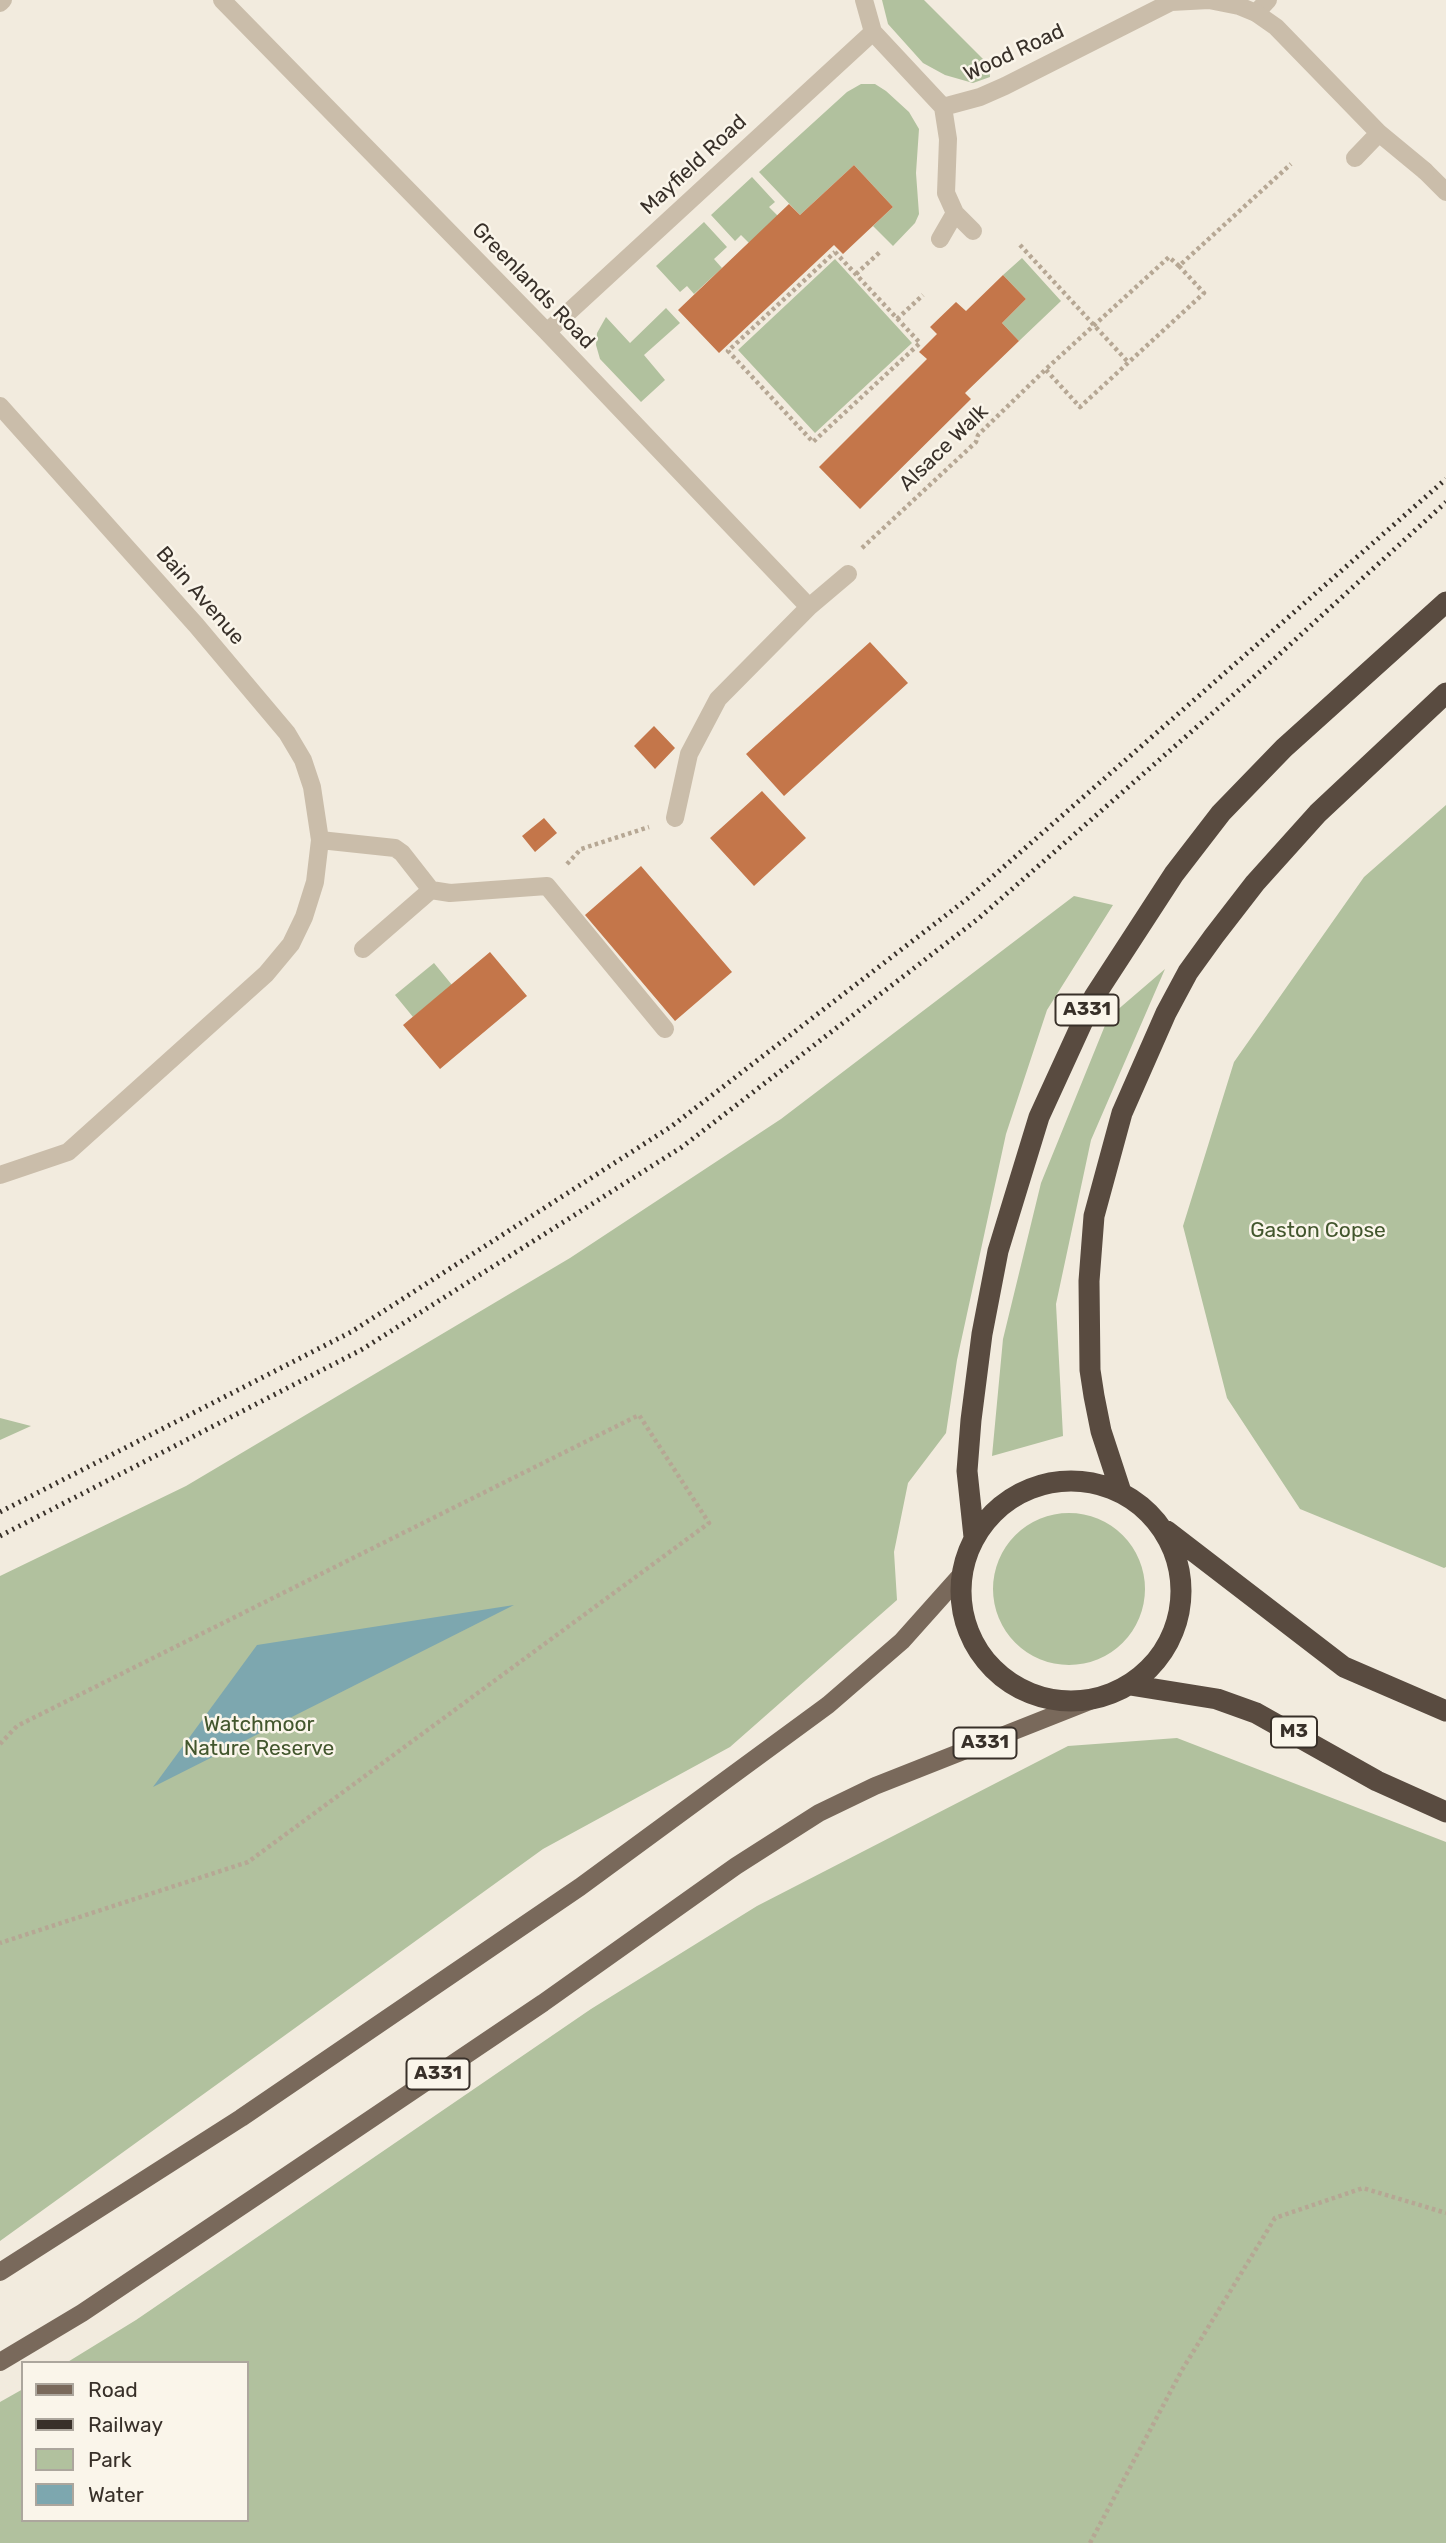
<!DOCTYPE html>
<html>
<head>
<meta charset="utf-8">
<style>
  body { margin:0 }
  #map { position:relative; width:1446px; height:2543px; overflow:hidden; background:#f2ebde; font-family:Rubik,sans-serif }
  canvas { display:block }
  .legend { position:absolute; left:21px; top:2361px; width:228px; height:161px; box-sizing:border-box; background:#faf5ea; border:2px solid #aca69d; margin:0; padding:9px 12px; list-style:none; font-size:21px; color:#383029 }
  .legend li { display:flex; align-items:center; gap:14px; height:35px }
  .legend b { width:35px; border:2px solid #aca69d }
</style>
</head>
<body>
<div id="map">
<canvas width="1446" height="2543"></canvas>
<ul class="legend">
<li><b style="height:9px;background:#79695b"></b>Road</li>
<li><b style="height:9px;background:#383029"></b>Railway</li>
<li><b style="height:19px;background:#b1c19e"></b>Park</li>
<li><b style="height:19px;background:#7da7af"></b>Water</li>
</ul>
</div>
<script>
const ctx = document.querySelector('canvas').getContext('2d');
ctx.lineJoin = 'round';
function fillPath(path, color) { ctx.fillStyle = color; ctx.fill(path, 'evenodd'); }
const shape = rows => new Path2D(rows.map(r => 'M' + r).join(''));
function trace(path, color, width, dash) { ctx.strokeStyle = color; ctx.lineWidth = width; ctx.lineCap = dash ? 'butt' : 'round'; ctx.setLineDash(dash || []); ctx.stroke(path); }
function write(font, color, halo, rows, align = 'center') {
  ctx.font = font + ' Rubik,sans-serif'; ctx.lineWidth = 5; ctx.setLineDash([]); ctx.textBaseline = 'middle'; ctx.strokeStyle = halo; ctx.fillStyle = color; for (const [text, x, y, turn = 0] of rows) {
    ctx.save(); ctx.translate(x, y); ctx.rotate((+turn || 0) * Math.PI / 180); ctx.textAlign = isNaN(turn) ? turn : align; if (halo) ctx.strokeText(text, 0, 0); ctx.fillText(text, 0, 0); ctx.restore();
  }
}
const green = shape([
  [882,0,924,0,989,65,990,77,973,83,945,75,923,63,888,24],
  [861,84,875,84,886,91,909,112,919,129,916,173,919,214,915,223,893,246,873,226,893,207,854,165,800,215,759,172,847,92],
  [752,177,775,202,769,207,778,216,749,243,741,235,735,241,711,215],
  [704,222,727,247,714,259,722,268,694,294,687,286,680,292,656,266],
  [1022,258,1061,301,1019,341,1002,323,1026,299,1003,275],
  [835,259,912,343,815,433,738,350],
  [666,308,680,323,644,355,665,380,641,402,600,359,596,345,597,333,606,317,630,343],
  [1446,805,1446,1567,1444,1568,1300,1509,1227,1398,1183,1226,1234,1062,1364,877],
  [1074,896,1113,905,1047,1010,1006,1134,957,1360,946,1433,908,1483,894,1552,897,1600,730,1747,543,1849,0,2241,0,1576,186,1486,570,1258,781,1119],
  [434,963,452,985,413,1017,395,995],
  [1165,969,1091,1140,1056,1304,1063,1436,992,1456,1003,1339,1041,1183,1108,1018],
  [0,1418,31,1426,0,1440],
  '993 1589a76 76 0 1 1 152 0a76 76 0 1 1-152 0Z',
  [1177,1738,1446,1842,1446,2543,0,2543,0,2402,23,2389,23,2520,247,2520,247,2363,66,2363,136,2320,591,2009,757,1906,1068,1746]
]);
const water = shape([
  [514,1605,153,1787,257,1645]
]);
const building = shape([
  [854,165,893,207,843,254,834,245,719,353,678,310,789,204,800,215],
  [1003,275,1026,299,1002,323,1019,341,965,393,971,399,860,509,819,467,927,359,919,352,937,334,930,327,956,302,966,311],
  [870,642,908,683,784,796,746,754],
  [654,726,675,748,655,769,634,746],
  [762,791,806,838,754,886,710,838],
  [544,818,557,833,535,852,522,836],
  [641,866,732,972,675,1021,585,915],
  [490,952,527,996,440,1069,403,1025]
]);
const path = shape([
  [1020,245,1128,362],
  [835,252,920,343,813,442,728,351,835,252],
  [856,274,881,251],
  [897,319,923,295],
  [1046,370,1080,407,1204,293,1179,266],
  [862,548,976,442,978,435,1046,369,1169,257,1179,266,1291,164],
  [567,864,581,849,649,827],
  [0,1744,17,1726,639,1415,709,1523,248,1862,0,1943],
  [1090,2543,1182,2370,1275,2218,1363,2188,1446,2213]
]);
const lane = shape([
  [1256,13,1268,0],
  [1425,171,1446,192]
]);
const street = shape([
  [222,0,547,332,809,607,718,699,689,754,675,818],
  [864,0,873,32,943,107,980,97,1005,86,1171,2,1209,0,1239,6,1256,13,1276,27,1379,133,1355,158],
  [0,3,3,0],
  [943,107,948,139,946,193,955,213],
  [1379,133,1425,171],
  [940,239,955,213,973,231],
  [547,332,873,32],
  [0,406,196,625,287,733,303,760,312,787,320,840,315,882,304,917,291,944,266,974,68,1152,0,1175],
  [809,607,848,574],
  [320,840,395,848,402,853,431,890,450,893,547,886,665,1029],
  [363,949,431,890]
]);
const primary = shape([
  [0,2272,241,2118,580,1887,828,1705,902,1641,961,1575],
  [0,2362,82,2313,267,2189,543,2003,736,1866,819,1813,875,1786,1095,1699]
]);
const highway = shape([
  '961 1591a110 110 0 1 1 220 0a110 110 0 1 1-220 0Z',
  [1121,1492,1101,1431,1094,1396,1090,1370,1089,1281,1094,1216,1122,1113,1166,1013,1188,972,1214,936,1255,883,1318,813,1446,693],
  [1167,1531,1344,1667,1446,1711],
  [974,1537,967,1471,971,1420,982,1334,998,1251,1039,1117,1094,997,1174,874,1221,813,1284,748,1446,602],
  [1130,1685,1217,1699,1256,1713,1377,1781,1446,1812]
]);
const rail = shape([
  [0,1512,351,1332,672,1126,967,899,1446,479],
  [0,1536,361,1350,682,1147,979,918,1272,661,1446,502]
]);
const shields = [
  [1087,1010,63],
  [1294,1732,46],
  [985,1743,63],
  [438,2074,63]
];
const shieldNames = [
  ["A331",1087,1010],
  ["M3",1294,1732],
  ["A331",985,1743],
  ["A331",438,2074]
];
const streetNames = [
  ["Wood Road",1014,53,-25],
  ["Mayfield Road",694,165,-43],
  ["Greenlands Road",533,286,46],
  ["Alsace Walk",944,448,-44],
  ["Bain Avenue",200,596,49]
];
const parkNames = [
  ["Gaston Copse",1318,1231],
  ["Watchmoor",259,1725],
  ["Nature Reserve",259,1749]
];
fillPath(green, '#b1c19e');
fillPath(water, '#7da7af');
fillPath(building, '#c4764a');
trace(path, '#b6a794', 4.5, [3.5, 3.5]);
trace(lane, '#cabdaa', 18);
trace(street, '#cabdaa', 18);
trace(primary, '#79695b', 18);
trace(highway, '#594b40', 21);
trace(rail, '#383029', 5, [2, 5]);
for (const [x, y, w] of shields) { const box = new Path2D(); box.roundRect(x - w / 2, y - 15.5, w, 31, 5); ctx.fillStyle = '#faf5ea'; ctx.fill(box); trace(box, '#383029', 2); }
write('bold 19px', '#383029', null, shieldNames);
write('21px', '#383029', '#faf5ea', streetNames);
write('21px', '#42562d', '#faf5ea', parkNames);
</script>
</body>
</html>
